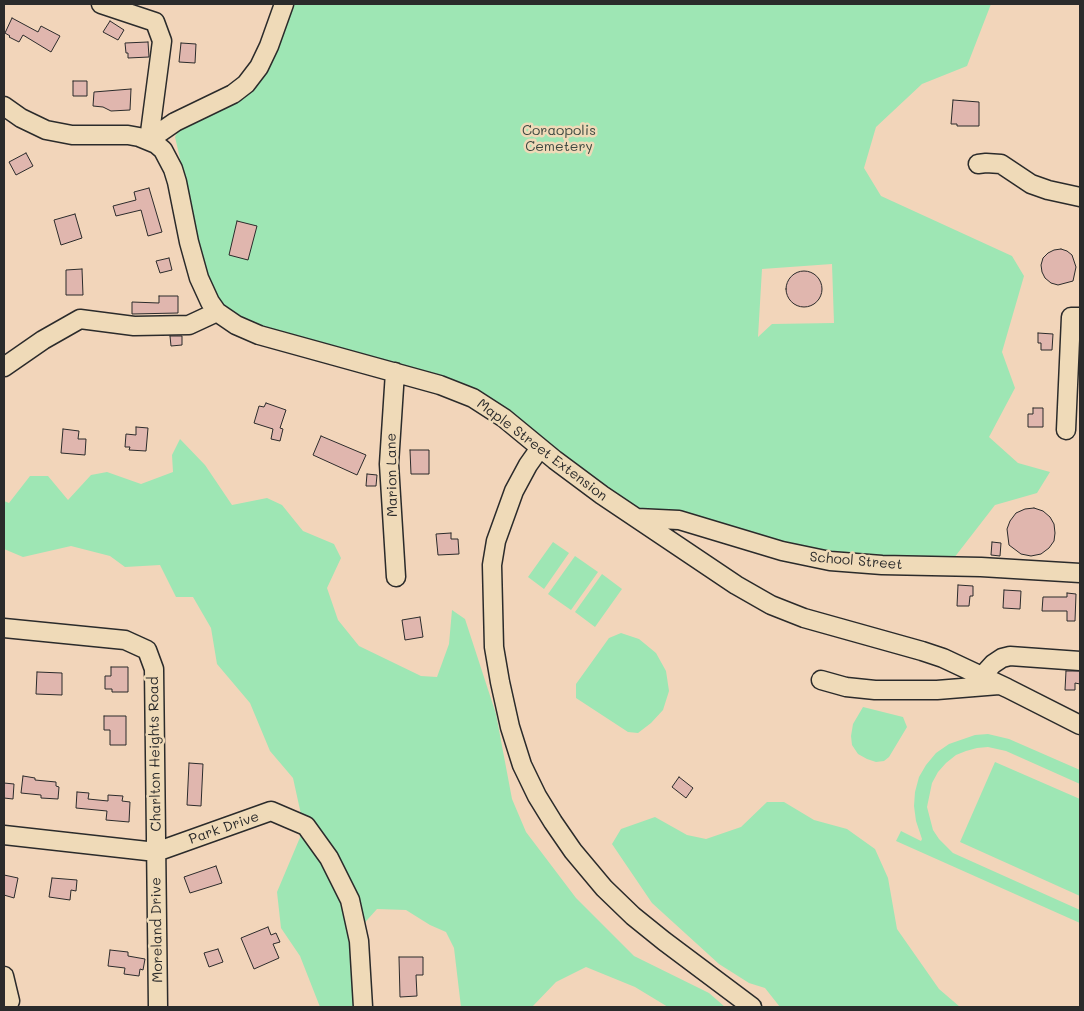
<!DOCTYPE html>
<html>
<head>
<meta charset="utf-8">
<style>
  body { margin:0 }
  #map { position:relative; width:1084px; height:1011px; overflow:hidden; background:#f2d5ba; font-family:Mali,sans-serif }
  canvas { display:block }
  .frame { position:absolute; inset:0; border:5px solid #2b2b2b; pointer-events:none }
</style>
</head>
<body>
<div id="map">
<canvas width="1084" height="1011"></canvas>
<div class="frame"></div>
</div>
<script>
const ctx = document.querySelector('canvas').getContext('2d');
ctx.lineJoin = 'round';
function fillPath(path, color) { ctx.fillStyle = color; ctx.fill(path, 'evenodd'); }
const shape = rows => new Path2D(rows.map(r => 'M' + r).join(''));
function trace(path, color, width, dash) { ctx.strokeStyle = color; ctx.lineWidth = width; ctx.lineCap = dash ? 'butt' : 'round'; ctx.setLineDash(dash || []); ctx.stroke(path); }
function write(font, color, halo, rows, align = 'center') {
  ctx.font = font + ' Mali,sans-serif'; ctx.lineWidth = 5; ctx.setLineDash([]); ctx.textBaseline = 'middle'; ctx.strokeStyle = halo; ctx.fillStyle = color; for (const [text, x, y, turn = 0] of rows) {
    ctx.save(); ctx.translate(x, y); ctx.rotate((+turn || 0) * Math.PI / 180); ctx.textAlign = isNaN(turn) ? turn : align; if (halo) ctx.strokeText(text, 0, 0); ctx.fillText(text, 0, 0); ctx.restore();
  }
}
const green = shape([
  [291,4,991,4,967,66,922,84,876,127,864,168,881,196,1012,256,1024,276,1002,352,1015,388,989,437,1018,463,1050,472,1037,493,995,505,947,567,882,565,637,518,504,418,335,347,258,325,242,319,229,311,222,304,206,271,175,137,179,129,238,100],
  [832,264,834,323,772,324,758,337,762,269],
  [180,439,205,465,232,505,267,498,282,505,303,531,334,544,341,558,327,588,338,620,359,646,421,676,437,677,449,644,452,610,465,619,496,714,512,799,526,832,576,898,634,956,709,993,725,1007,668,1007,635,987,586,967,556,982,532,1007,461,1007,454,948,446,932,430,925,406,910,377,909,350,939,354,1007,320,1007,300,956,281,928,277,892,304,828,293,778,270,751,250,703,217,664,211,628,193,597,176,597,160,565,125,567,110,556,71,546,23,557,4,549,4,501,9,503,30,476,48,476,68,500,91,475,107,472,141,484,173,472,172,455],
  [553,542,569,553,544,589,528,577],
  [575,556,598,572,571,610,548,594],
  [602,574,622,589,595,627,575,612],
  [621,633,639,639,656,653,666,671,669,691,663,710,651,723,638,733,628,732,576,698,576,684,609,638],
  [863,707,903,717,907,727,889,757,884,761,876,762,867,759,858,754,852,745,851,736,853,724],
  [988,734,1009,739,1080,770,1080,784,1006,751,988,747,977,748,966,751,956,755,946,763,938,772,932,783,927,807,933,830,939,839,953,853,1080,910,1080,923,896,841,901,831,921,841,922,839,916,821,914,806,915,792,919,777,926,765,936,753,949,744,975,735],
  [995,762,1080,799,1080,896,960,842],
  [767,802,784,802,814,820,847,829,875,849,888,878,897,929,939,989,960,1007,780,1007,765,988,749,983,719,964,652,903,612,844,621,829,655,817,687,835,706,839,741,827]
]);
const building = shape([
  [12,18,38,32,41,26,60,36,51,52,23,35,19,42,9,37,10,36,5,33,12,18],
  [110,21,124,30,118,40,103,32,110,21],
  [148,42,149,57,128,58,128,53,126,53,125,43,148,42],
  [181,43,196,44,195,63,179,62,181,43],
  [73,81,87,81,87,96,73,96,73,81],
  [131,89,130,110,111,111,103,107,93,106,94,92,131,89],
  [953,100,979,102,979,126,957,126,957,124,951,124,953,100],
  [26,153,33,166,16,175,9,162,26,153],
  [149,188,162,232,148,236,141,210,116,216,113,206,136,200,134,192,149,188],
  [75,214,82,238,61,245,54,220,75,214],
  [237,221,257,226,248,260,229,255,237,221],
  [1061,249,1067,251,1072,255,1076,267,1073,281,1058,285,1051,283,1045,278,1042,272,1041,265,1043,258,1048,253,1054,250,1061,249],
  [169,258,172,270,160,273,156,261,169,258],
  [82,269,83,295,66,295,66,270,82,269],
  '786 289a18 18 0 1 1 36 0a18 18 0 1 1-36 0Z',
  [159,296,178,296,178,313,132,314,132,302,159,303,159,296],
  [1038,333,1053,334,1052,350,1041,350,1041,343,1038,343,1038,333],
  [170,336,182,336,182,345,171,346,170,336],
  [266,403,286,410,280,428,283,429,280,441,271,439,273,429,254,423,259,406,264,407,266,403],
  [1033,408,1043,408,1043,427,1028,427,1028,414,1033,414,1033,408],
  [136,427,148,428,146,451,129,450,130,447,125,447,126,434,136,435,136,427],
  [63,429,79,431,78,439,86,439,85,455,61,453,63,429],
  [321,436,366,455,357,475,313,455,321,436],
  [410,450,429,450,429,474,411,474,410,450],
  [367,474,377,475,376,486,366,486,367,474],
  [1034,508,1043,511,1050,517,1054,524,1055,533,1054,541,1049,548,1041,554,1031,556,1021,554,1009,545,1007,529,1010,521,1016,513,1025,509,1034,508],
  [451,533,451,539,458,539,459,554,438,555,436,534,451,533],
  [992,542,1001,543,1000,556,991,555,992,542],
  [958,585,973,586,973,596,970,596,969,606,957,606,958,585],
  [1004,590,1021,591,1020,609,1003,608,1004,590],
  [1067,593,1076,594,1075,621,1067,621,1067,611,1042,611,1043,597,1067,597,1067,593],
  [420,617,423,637,405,640,402,620,420,617],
  [111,667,128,667,128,692,112,692,112,689,105,689,105,676,111,676,111,667],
  [1066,671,1080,671,1080,684,1075,683,1075,690,1065,690,1066,671],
  [37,672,62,673,62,695,36,694,37,672],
  [104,716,126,716,126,745,110,745,110,730,104,730,104,716],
  [189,763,203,764,201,806,187,805,189,763],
  [23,776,35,778,35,780,56,782,56,786,59,787,58,799,41,798,41,795,21,793,23,776],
  [679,777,693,788,686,798,672,787,679,777],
  [4,783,14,784,13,799,4,798,4,783],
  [77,792,89,793,88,799,108,801,108,795,123,796,122,801,130,802,129,822,106,820,107,811,76,808,77,792],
  [216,866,222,883,190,893,184,877,216,866],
  [4,875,18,878,14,898,4,895,4,875],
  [52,878,77,880,76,891,71,890,70,900,49,897,52,878],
  [268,927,271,935,276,933,280,942,273,944,279,958,254,969,241,938,268,927],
  [218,949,223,962,209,967,204,953,218,949],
  [110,950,128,952,128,956,145,959,143,970,140,969,139,976,124,974,125,968,108,966,110,950],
  [399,957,423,957,423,975,416,975,417,996,400,997,399,957]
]);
const minor = shape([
  [101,4,155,22,162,41,149,140],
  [4,106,21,118,46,130,72,135,128,135,139,137,156,144,163,150,173,169,177,182,189,242,199,278,210,302,217,312,236,325,259,335,440,385,473,398,504,418,555,460,602,495,736,585,771,605,804,618,922,651,943,658,1007,688,1080,725],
  [149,140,175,122,233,94,246,84,259,67,269,46,284,4],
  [978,164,986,163,1001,164,1031,184,1048,190,1080,197],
  [4,367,43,340,80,319,134,326,189,325,217,312],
  [395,372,389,464,396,577],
  [1066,430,1071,317,1080,317],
  [540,448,528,465,514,491,496,541,492,565,494,647,500,682,510,727,522,765,537,796,553,822,573,851,604,888,633,916,664,941,752,1007],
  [637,518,679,520,782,551,830,561,882,565,981,567,1080,573],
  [4,628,125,640,147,650,154,669,158,1007],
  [982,676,993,664,1002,658,1010,656,1080,661],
  [821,680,846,687,875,690,937,690,999,685],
  [4,835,156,852,271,811,306,826,329,858,350,900,359,941,363,1007],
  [4,976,10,1001]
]);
const parkNames = [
  ["Coraopolis",559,131],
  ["Cemetery",559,147]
];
const streetNames = [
  ["Maple Street Extension",542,450,37],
  ["Marion Lane",392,475,-91],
  ["School Street",856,561,5],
  ["Charlton Heights Road",155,754,-91],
  ["Park Drive",224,828,-19],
  ["Moreland Drive",157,930,-91]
];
fillPath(green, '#9ee6b4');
fillPath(building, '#e0b6ae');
trace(building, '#2b2b2b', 1);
trace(minor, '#2b2b2b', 21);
trace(minor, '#efdab8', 18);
write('14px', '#3c4740', '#efdab8', parkNames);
write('14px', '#2b2b2b', '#efdab8', streetNames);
</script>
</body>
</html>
